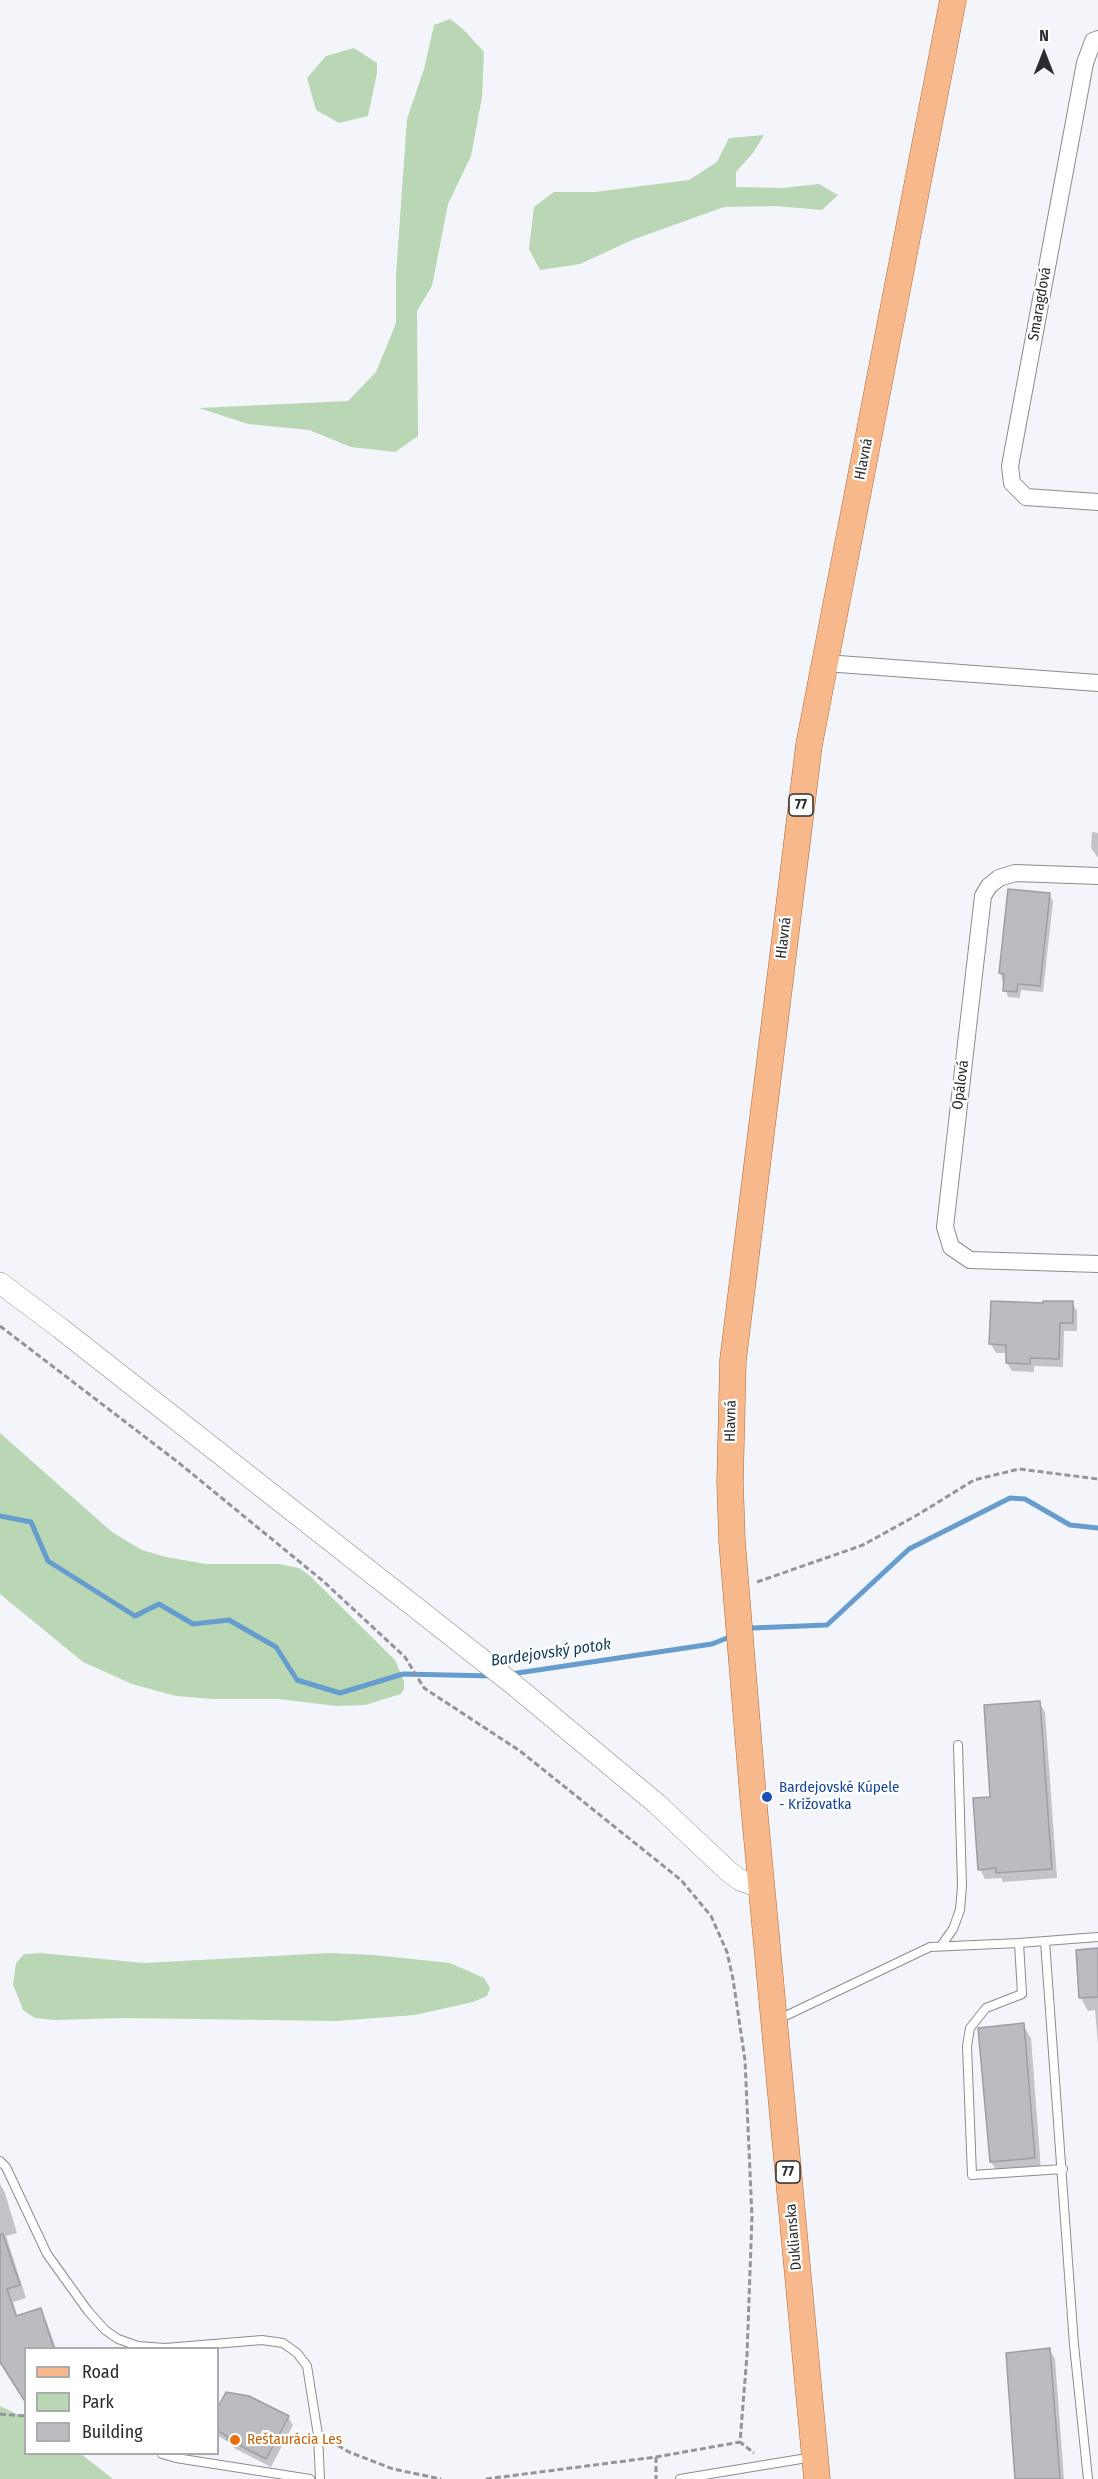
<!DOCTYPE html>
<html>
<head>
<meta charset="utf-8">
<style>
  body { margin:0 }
  #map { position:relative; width:1098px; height:2479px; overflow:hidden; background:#f4f5fa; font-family:"Fira Sans Condensed",sans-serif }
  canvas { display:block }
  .legend { position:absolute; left:24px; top:2347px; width:195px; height:108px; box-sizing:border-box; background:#fff; border:2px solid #aaabab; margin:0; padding:8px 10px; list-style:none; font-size:18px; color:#2b2c2d }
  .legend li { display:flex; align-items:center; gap:12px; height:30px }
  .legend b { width:30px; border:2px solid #aaabab }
  .north { position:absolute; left:1014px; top:24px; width:60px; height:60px; -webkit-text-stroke:4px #fff; paint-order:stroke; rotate:0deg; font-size:16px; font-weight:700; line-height:24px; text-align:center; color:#2b2c2d }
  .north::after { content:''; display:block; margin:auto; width:21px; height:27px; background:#2b2c2d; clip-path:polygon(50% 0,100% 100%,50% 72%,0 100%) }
</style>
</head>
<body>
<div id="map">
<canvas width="1098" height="2479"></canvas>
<ul class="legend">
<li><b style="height:8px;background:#f7b98b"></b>Road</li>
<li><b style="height:16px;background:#b9d7b4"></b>Park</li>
<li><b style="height:16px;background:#babcc0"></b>Building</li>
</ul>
<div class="north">N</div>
</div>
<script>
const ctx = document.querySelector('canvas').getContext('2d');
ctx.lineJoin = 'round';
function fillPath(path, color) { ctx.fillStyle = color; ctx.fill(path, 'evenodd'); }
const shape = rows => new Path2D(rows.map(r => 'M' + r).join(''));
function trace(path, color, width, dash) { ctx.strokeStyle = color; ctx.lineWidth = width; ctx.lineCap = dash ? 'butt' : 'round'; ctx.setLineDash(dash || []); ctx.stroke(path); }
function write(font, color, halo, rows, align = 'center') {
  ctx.font = font + ' "Fira Sans Condensed",sans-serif'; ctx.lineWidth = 4.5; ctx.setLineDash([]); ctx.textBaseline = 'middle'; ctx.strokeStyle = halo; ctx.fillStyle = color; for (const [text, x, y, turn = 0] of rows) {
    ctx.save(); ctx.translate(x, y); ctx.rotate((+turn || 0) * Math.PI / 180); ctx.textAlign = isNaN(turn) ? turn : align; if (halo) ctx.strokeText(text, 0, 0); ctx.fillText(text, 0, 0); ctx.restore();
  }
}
const green = shape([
  [450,19,463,29,484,52,482,97,471,156,448,204,432,286,417,311,418,436,395,452,351,447,309,430,248,424,199,408,348,401,376,372,396,323,396,275,407,119,424,69,434,25],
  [354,48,377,63,377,73,368,116,339,123,316,110,307,78,326,56],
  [764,135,753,153,736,172,736,187,783,188,819,184,838,195,822,210,776,206,724,207,632,240,580,264,540,270,529,249,534,207,554,192,595,192,689,180,717,162,729,138],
  [0,1433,112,1532,142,1550,166,1557,206,1564,279,1564,299,1568,309,1575,395,1660,404,1681,404,1689,401,1694,365,1705,336,1706,279,1699,213,1699,176,1696,132,1684,83,1662,0,1594],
  [41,1953,144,1963,329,1953,374,1955,450,1963,484,1978,490,1988,487,1996,473,2002,415,2015,337,2021,123,2018,55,2020,35,2018,23,2010,13,1984,16,1963,24,1954],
  [0,2406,25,2418,26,2454,81,2454,113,2479,0,2479]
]);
const shadow = shape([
  [1092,832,1098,833,1098,858,1091,848],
  [1049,895,1053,901,1043,992,1021,990,1020,998,1008,997,1000,973],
  [1072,1303,1077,1311,1077,1331,1064,1331,1063,1367,1034,1366,1034,1372,1012,1371,1007,1363,1008,1353,996,1353,991,1344,1045,1305],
  [1039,1702,1045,1712,1057,1878,1003,1882,1001,1878,985,1879,980,1869],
  [1098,1949,1098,2044,1095,2010,1088,2011,1081,1998],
  [1023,2025,1031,2038,1041,2171,999,2175,991,2162],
  [0,2184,5,2193,17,2233,6,2236,26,2298,13,2302,18,2317,40,2310,47,2323,56,2348,26,2348,0,2361],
  [1049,2349,1055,2359,1064,2479,1016,2479],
  [227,2393,288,2417,293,2425,271,2467,234,2448,232,2444,218,2436,218,2410]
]);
const stream = shape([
  [0,1516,31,1522,48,1561,135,1616,159,1604,193,1624,229,1620,276,1647,297,1680,340,1693,403,1674,493,1676],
  [746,1631,752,1628,827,1625,909,1549,1010,1498,1025,1499,1070,1525,1098,1528],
  [511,1674,712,1644,732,1636]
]);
const building = shape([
  [1008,889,1050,893,1040,986,1018,984,1017,992,1003,991,1004,974,999,973,1008,889],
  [991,1301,1043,1303,1043,1301,1073,1301,1073,1323,1060,1323,1059,1359,1030,1358,1030,1364,1006,1363,1006,1345,989,1344,991,1301],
  [1040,1701,1052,1869,996,1873,996,1868,978,1870,973,1798,990,1797,984,1705,1040,1701],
  [1098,1948,1098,1997,1079,1998,1076,1950,1098,1948],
  [1024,2023,1035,2158,990,2162,978,2028,1024,2023],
  [0,2234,3,2234,20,2285,7,2289,16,2316,41,2308,54,2349,26,2349,26,2403,0,2362,0,2234],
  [1050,2348,1060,2479,1015,2479,1006,2353,1050,2348],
  [226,2392,249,2396,289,2416,266,2459,227,2439,228,2437,218,2431,218,2407,226,2392]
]);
const path = shape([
  [0,1326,179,1463,323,1581,405,1657,424,1688,520,1751,681,1880,711,1916,727,1952,733,1979,745,2060,752,2217,747,2355,740,2442,754,2453],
  [757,1582,863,1545,919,1514,974,1480,1019,1469,1098,1479],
  [0,2414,26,2416],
  [330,2441,349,2452,393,2469,441,2479],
  [656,2457,656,2479],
  [486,2479,656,2457,740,2442]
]);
const service = shape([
  [1019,1943,1045,1941],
  [941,1946,953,1929,960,1910,962,1886,958,1745],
  [777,2020,930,1947,1019,1943,1022,1994,986,2008,970,2028,967,2046,972,2175,1063,2169],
  [0,2161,6,2167,47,2254,88,2311,105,2330,118,2339,138,2346,165,2348,262,2340,283,2343,297,2353,307,2366,318,2435,320,2479],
  [162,2454,176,2458,310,2479],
  [680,2479,813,2457],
  [1088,2479,1074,2345,1045,1941,1098,1937]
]);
const minor = shape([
  [1098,39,1093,41,1085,63,1010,466,1012,483,1026,497,1098,502],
  [825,663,1098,683],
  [1098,876,1015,873,999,878,989,886,983,896,945,1227,951,1247,970,1260,1098,1264]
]);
const tertiary = shape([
  [0,1283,60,1328,513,1684,657,1804,728,1871,740,1880,762,1888]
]);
const primary = shape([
  [817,2479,753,1796,732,1541,730,1482,733,1360,809,745,953,0]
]);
const markers = [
  [767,1797,6,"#1a4fb4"],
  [235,2440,6,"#e8710a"]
];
const shields = [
  [801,805,24],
  [788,2172,24]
];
const shieldNames = [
  ["77",801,805],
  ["77",788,2172]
];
const streetNames = [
  ["Smaragdová",1040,304,-80],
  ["Hlavná",864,459,-79],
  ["Hlavná",784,938,-83],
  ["Opálová",961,1085,-83],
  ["Hlavná",731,1421,-89],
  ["Duklianska",794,2237,-95]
];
const transitNames = [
  ["Bardejovské Kúpele",779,1788],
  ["- Križovatka",779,1805]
];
const foodNames = [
  ["Reštaurácia Les",247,2440]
];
const waterNames = [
  ["Bardejovský potok",551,1653,-8]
];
fillPath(green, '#b9d7b4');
fillPath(shadow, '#0003');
trace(stream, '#669dce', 5);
fillPath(building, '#babcc0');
trace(building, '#9c9ea1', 1.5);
trace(service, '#8a8c90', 10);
trace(minor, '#8a8c90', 18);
trace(tertiary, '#8a8c90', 22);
trace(primary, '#ac6937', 27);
trace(path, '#949598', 3, [6, 3]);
trace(service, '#fff', 8);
trace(minor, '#fff', 16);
trace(tertiary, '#fff', 21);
trace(primary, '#f7b98b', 26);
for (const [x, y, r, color] of markers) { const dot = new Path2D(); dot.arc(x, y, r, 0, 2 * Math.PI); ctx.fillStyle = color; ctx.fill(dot); trace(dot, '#fff', 2); }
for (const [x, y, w] of shields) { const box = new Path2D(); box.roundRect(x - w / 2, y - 11, w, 22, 4.5); ctx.fillStyle = '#fff'; ctx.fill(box); trace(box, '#2b2c2d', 1.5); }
write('bold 14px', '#2b2c2d', null, shieldNames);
write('15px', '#2b2c2d', '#fff', streetNames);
write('15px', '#164399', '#fff', transitNames, 'left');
write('15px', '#c56008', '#fff', foodNames, 'left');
write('italic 16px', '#103a5b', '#fff', waterNames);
</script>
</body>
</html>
